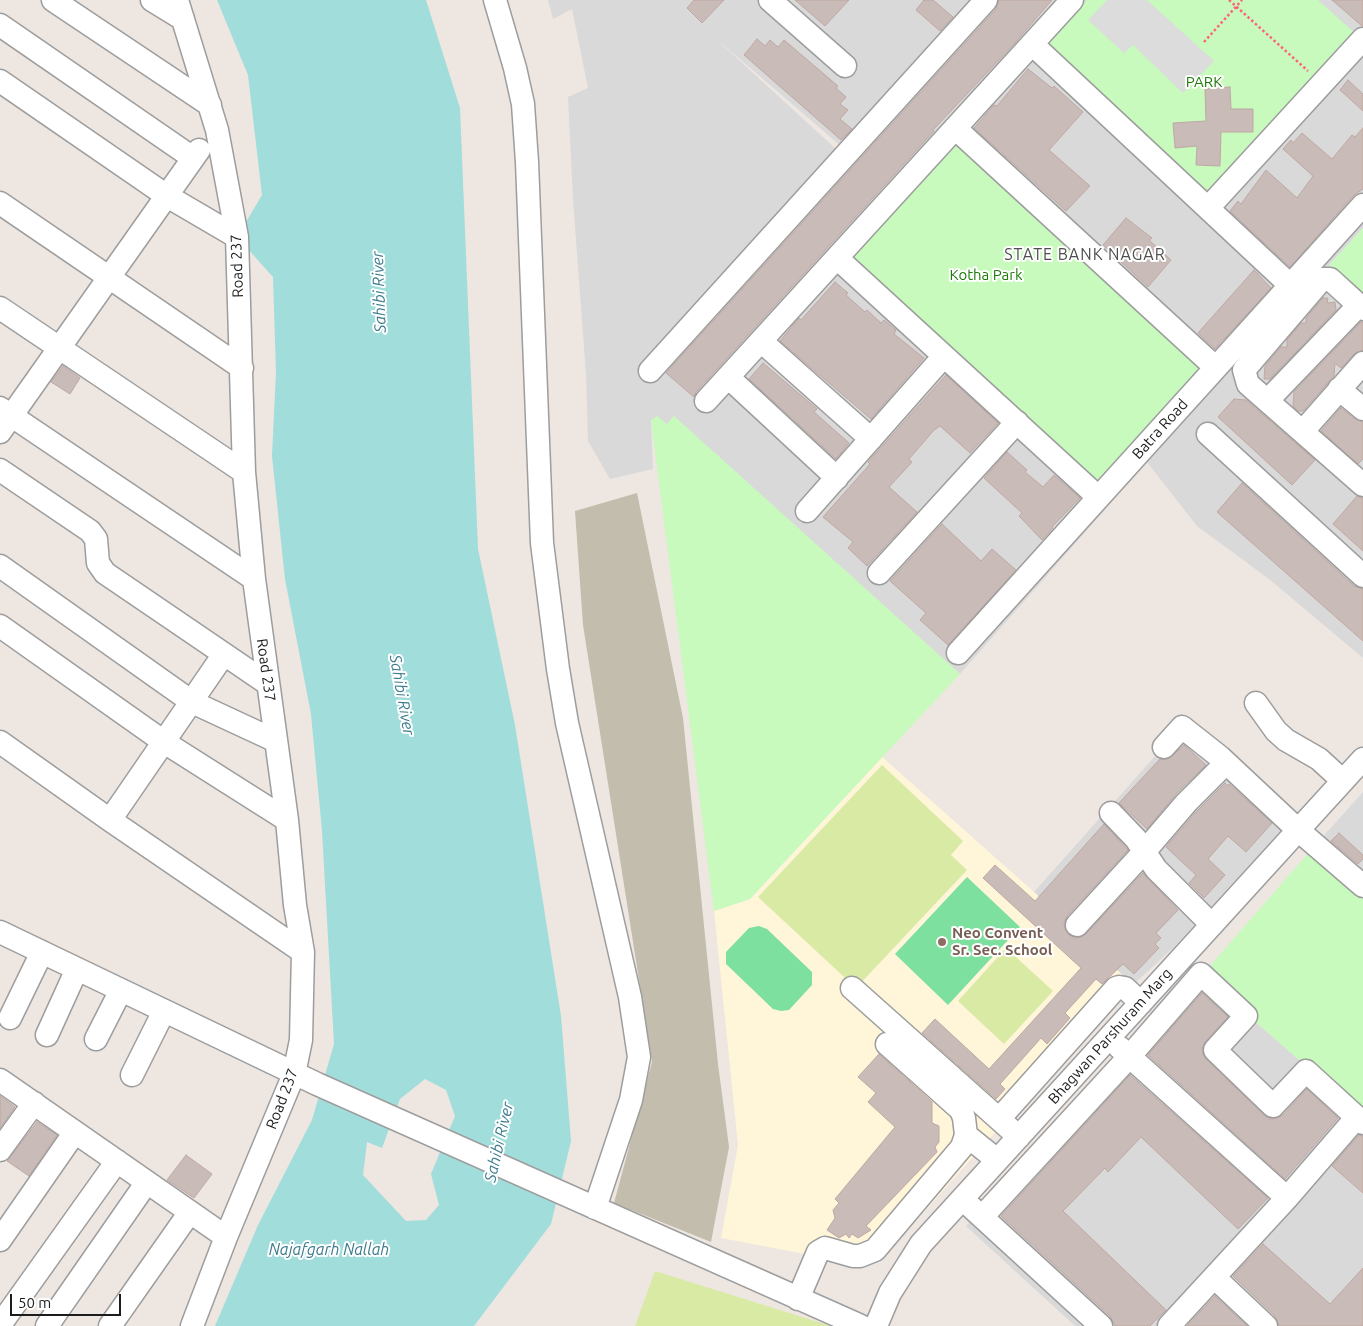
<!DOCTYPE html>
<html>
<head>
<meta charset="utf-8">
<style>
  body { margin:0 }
  #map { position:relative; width:1363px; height:1326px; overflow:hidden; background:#eee6e1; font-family:Ubuntu,sans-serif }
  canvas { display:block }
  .scale { position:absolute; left:10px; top:1294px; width:111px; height:22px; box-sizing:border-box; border:2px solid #1c1c1c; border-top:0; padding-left:6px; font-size:15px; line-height:18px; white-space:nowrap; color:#1c1c1c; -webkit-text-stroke:4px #fff; paint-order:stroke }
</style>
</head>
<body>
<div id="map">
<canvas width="1363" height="1326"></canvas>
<div class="scale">50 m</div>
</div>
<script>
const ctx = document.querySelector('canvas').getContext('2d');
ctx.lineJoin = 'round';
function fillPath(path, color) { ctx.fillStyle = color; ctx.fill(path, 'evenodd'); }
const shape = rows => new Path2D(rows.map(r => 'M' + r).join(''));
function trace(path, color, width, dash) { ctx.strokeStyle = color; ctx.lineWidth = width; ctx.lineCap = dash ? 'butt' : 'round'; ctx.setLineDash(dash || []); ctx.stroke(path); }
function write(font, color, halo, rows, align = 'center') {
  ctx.font = font + ' Ubuntu,sans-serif'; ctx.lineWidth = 4; ctx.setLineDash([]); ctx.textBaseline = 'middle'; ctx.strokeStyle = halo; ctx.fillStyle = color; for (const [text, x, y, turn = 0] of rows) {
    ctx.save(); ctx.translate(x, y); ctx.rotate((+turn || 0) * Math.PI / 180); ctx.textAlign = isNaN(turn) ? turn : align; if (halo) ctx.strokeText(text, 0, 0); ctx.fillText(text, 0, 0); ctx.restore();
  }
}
const residential = shape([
  [548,0,1363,0,1363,228,1329,265,1363,297,1363,658,1269,579,1197,526,1147,462,960,674,674,417,667,424,651,420,653,469,610,479,588,441,586,374,573,200,568,97,588,88,572,9,553,19],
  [714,37,842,147,763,234,836,149],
  [1181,727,1286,825,1175,946,1133,985,1034,892],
  [1363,792,1363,896,1311,850],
  [1202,975,1363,1116,1363,1326,1075,1326,966,1226]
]);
const education = shape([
  [880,755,1034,892,1133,985,1000,1127,904,1234,879,1255,852,1263,721,1238,738,1145,714,911,750,899]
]);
const construction = shape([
  [637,493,683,718,718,1064,729,1147,711,1242,614,1203,652,1062,583,625,575,511]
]);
const grass = shape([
  [882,765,963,841,951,855,967,870,856,988,758,897],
  [1006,948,1053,991,1004,1044,958,1001],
  [655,1271,831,1326,635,1326]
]);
const park = shape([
  [1087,0,1318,0,1356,34,1208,199,1045,46],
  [957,139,1203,369,1100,485,849,257],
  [1363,228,1363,297,1329,265],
  [657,416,667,424,674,416,960,674,750,899,714,911,651,420],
  [1311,850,1363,896,1363,1116,1202,975]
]);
const pitch = shape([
  [967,877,1020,927,948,1005,895,954],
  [759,926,767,929,812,972,812,985,789,1010,781,1011,773,1009,726,964,726,952,749,928]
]);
const parking = shape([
  [1107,0,1147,0,1214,61,1183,93,1133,45,1124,53,1088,20]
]);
const water = shape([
  [217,0,426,0,460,108,478,549,515,725,561,1016,571,1141,551,1224,474,1326,215,1326,258,1225,312,1120,334,1044,322,831,311,714,285,579,272,456,276,372,273,277,237,237,262,195,248,75],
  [425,1079,446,1090,455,1116,431,1174,439,1205,426,1220,406,1221,363,1175,367,1142,382,1148,400,1099]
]);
const building = shape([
  [694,0,724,0,702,23,687,8,694,0],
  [795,0,849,0,825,26,795,0],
  [924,0,933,0,953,17,940,31,916,10,924,0],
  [999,0,1052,0,1014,44,933,130,934,131,696,392,694,397,666,373,996,9,999,0],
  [1332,0,1363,0,1363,26,1362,26,1332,0],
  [757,39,765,46,770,40,778,47,784,40,838,86,836,88,846,97,840,104,848,110,840,119,852,129,841,140,744,55,757,39],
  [1028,69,1052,88,1054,86,1083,112,1049,150,1090,186,1066,211,974,128,994,105,997,106,1028,69],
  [1348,80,1363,94,1363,111,1340,90,1348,80],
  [1230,87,1231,109,1253,109,1253,132,1221,132,1220,166,1196,165,1197,146,1175,148,1173,123,1206,121,1205,89,1230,87],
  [1363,128,1363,189,1353,196,1290,267,1230,211,1238,201,1241,204,1266,170,1297,198,1313,176,1283,149,1291,140,1293,143,1302,133,1332,159,1352,135,1355,137,1363,128],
  [1126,218,1152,238,1149,240,1171,260,1148,287,1103,245,1126,218],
  [1254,270,1271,288,1215,349,1198,333,1254,270],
  [835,282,848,293,846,295,865,312,867,310,881,323,884,320,896,330,894,334,924,358,871,419,780,341,799,318,801,320,835,282],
  [1323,298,1328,298,1327,303,1335,302,1336,310,1270,379,1264,379,1265,366,1281,347,1287,347,1287,340,1301,323,1306,323,1306,318,1323,298],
  [1361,322,1363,322,1363,350,1354,354,1341,368,1335,363,1334,376,1303,411,1298,411,1293,406,1294,392,1361,322],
  [763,363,817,409,814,412,849,443,836,459,749,379,763,363],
  [63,366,80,378,70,394,51,382,63,366],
  [946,375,998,423,970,453,940,426,934,430,909,459,912,462,889,487,917,512,867,566,848,548,853,542,823,517,870,464,868,462,946,375],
  [1234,399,1246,400,1315,460,1292,485,1218,417,1234,399],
  [1341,408,1355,419,1363,422,1363,459,1358,464,1321,431,1341,408],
  [1007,452,1027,470,1025,472,1043,487,1054,475,1080,498,1052,527,1053,528,1042,540,1019,516,1022,513,984,478,1007,452],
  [1242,483,1354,586,1363,589,1363,641,1217,512,1242,483],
  [1357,496,1363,498,1363,551,1333,524,1357,496],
  [942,524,981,561,992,549,1016,570,948,645,920,620,926,613,890,581,942,524],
  [1184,745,1206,765,1176,794,1147,829,1119,803,1160,759,1168,759,1184,745],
  [1225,783,1228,786,1229,784,1272,823,1246,852,1228,836,1208,859,1225,875,1204,898,1189,883,1196,875,1166,847,1196,812,1225,783],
  [1104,824,1128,850,1067,916,1064,923,1065,929,1068,934,1075,938,1081,937,1086,934,1143,873,1178,910,1156,933,1161,938,1155,944,1159,948,1134,974,1123,964,1102,984,1096,979,1065,1013,1070,1018,1047,1044,1041,1038,1000,1084,1005,1089,996,1099,922,1033,935,1019,989,1069,1081,968,983,878,995,865,1035,901,1104,824],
  [1339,833,1363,855,1363,859,1358,864,1331,841,1339,833],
  [1202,993,1228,1017,1205,1042,1202,1048,1203,1054,1206,1059,1264,1115,1270,1119,1277,1118,1283,1115,1307,1089,1338,1118,1285,1179,1148,1055,1202,993],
  [879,1054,932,1102,932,1123,939,1126,939,1142,935,1147,937,1152,866,1226,871,1230,858,1238,852,1234,849,1238,846,1234,839,1238,827,1230,835,1218,833,1210,839,1203,835,1199,895,1127,868,1102,876,1093,858,1077,879,1054],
  [1130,1075,1268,1198,1238,1229,1141,1137,1108,1172,1105,1168,1063,1211,1166,1310,1150,1326,1115,1326,1110,1316,1001,1216,1130,1075],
  [0,1096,15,1107,0,1128,0,1096],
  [37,1122,57,1135,29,1176,7,1161,37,1122],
  [1359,1135,1363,1136,1363,1193,1332,1166,1359,1135],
  [186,1155,212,1174,194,1198,167,1180,186,1155],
  [1263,1244,1330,1304,1363,1268,1363,1326,1279,1326,1275,1316,1233,1276,1263,1244],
  [1215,1296,1247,1326,1187,1326,1215,1296]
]);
const path = shape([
  [1229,0,1308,71],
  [1204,42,1242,0]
]);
const minor = shape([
  [53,0,210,105],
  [152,0,183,19],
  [177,0,217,130,237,237,244,472,254,579,287,820,295,905,303,952,301,1040,294,1074,226,1237,192,1326],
  [495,0,515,68,523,104,527,162,542,543,558,669,567,723,630,997,639,1057,631,1100,595,1208],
  [770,0,845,66],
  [0,25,193,158],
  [1032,44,1290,285],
  [0,81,167,196,237,237],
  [955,128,1215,367],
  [0,203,242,368],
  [1208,208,1363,39],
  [837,258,1098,497],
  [0,308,244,472],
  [1363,309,1330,279,1322,279,1244,370,1248,384,1363,485],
  [761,341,871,439],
  [650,371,986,0],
  [728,377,837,478],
  [1339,389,1363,409],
  [1268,400,1359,305],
  [706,401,1072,0],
  [0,408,254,579],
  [1303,431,1363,363],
  [0,432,199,150],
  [1208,434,1363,576],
  [0,470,90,531,96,539,98,563,105,573,224,654],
  [807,511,944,356],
  [0,566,192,702,276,741],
  [879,573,1017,422],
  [0,626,164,742,287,820],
  [958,653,1363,205],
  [1256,703,1276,731,1286,740,1319,759,1343,781],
  [0,742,110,820,303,952],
  [1164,747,1182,727,1220,757,1298,830,1363,886],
  [1111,813,1136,839,1156,869,1212,925],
  [110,820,224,654,268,684],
  [1077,925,1144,852,1186,803,1218,771],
  [0,932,317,1084,861,1326],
  [852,988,1019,1137],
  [10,1018,42,952],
  [47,1035,77,969],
  [96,1039,121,990],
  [1119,1047,1287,1198],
  [132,1075,164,1011],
  [0,1080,226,1237],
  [999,1119,1116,988,1119,987,1125,988,1141,1003],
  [966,1135,997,1160],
  [0,1150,34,1103],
  [971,1207,1101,1326],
  [982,1217,1129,1057,1201,974,1246,1016,1215,1050,1273,1106,1306,1071,1363,1123],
  [0,1240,75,1132],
  [1214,1277,1266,1326],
  [798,1299,818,1252,825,1248,853,1256,860,1256,875,1250,962,1147,966,1135,964,1118,961,1110,887,1044],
  [0,1325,117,1161],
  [47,1326,147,1182],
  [110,1326,190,1212],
  [876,1326,890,1293,921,1244,1363,759],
  [1169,1326,1287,1198,1357,1117]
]);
const markers = [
  [942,942,5,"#8d6e63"]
];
const parkNames = [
  ["PARK",1204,82],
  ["Kotha Park",986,275]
];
const streetNames = [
  ["Road 237",237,266,-92],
  ["Batra Road",1160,429,-48],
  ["Road 237",266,670,82],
  ["Bhagwan Parshuram Marg",1110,1036,-48],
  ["Road 237",282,1099,-69]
];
const educationNames = [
  ["Neo Convent",952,933],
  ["Sr. Sec. School",952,950]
];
const neighbourhoodNames = [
  ["STATE BANK NAGAR",1085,255]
];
const waterNames = [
  ["Sahibi River",379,292,-92],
  ["Sahibi River",402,695,80],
  ["Sahibi River",499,1142,-77],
  ["Najafgarh Nallah",329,1250]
];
fillPath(residential, '#dad9d9');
fillPath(education, '#fff5d9');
fillPath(construction, '#c2bdad');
fillPath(grass, '#d9eaa5');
fillPath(park, '#c7fabc');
fillPath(pitch, '#7de09f');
fillPath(parking, '#dcdcdc');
fillPath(water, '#a0dddb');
fillPath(building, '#c9bbb8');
trace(building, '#c0a8a3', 1);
trace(minor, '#9d9d9d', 25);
trace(path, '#fd647c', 2.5, [2.5, 2.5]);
trace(minor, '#fff', 22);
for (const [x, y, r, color] of markers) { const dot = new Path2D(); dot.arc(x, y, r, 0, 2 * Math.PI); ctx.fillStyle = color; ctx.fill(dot); trace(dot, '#fff', 2); }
write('15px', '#1e7b09', '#fff', parkNames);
write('15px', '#1c1c1c', '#fff', streetNames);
write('bold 15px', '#785e54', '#fff', educationNames, 'left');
ctx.letterSpacing = '1px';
write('16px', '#4f4f4f', '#fff', neighbourhoodNames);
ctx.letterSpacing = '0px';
write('italic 16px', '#3c7b8e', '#fff', waterNames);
</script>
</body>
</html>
